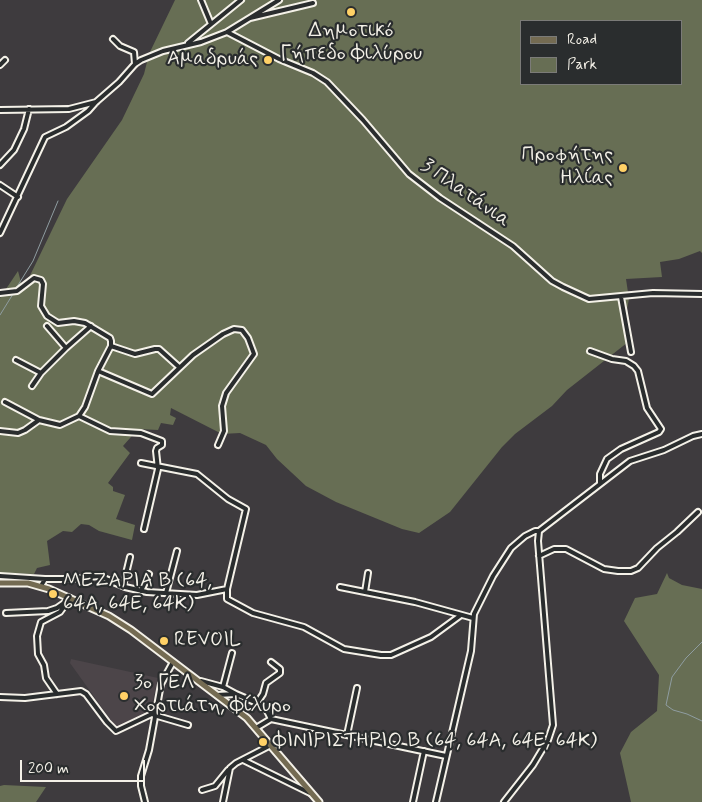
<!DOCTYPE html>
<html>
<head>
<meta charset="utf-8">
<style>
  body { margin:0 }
  #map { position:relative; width:702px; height:802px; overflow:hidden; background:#3e3b3e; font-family:Mynerve,sans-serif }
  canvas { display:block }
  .legend { position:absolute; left:520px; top:20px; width:162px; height:65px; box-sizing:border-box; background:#2a2d2e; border:1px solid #7b7b78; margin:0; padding:6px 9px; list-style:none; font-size:15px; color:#f4f1e8 }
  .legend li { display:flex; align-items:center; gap:10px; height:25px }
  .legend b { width:25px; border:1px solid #7b7b78 }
  .scale { position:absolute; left:20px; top:760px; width:125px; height:22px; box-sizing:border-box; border:2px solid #f4f1e8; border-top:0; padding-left:6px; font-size:15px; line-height:18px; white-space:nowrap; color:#f4f1e8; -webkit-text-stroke:4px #2a2d2e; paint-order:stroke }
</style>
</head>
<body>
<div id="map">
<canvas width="702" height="802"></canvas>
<ul class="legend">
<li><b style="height:6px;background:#746b52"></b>Road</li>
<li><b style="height:14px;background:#676e54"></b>Park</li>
</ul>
<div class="scale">200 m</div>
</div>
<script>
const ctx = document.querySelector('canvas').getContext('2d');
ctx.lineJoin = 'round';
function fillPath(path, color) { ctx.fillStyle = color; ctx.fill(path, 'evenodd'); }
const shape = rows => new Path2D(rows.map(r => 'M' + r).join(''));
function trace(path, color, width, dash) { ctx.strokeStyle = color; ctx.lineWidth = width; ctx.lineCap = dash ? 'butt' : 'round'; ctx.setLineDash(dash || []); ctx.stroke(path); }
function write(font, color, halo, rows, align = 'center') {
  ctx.font = font + ' Mynerve,sans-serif'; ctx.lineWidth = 4.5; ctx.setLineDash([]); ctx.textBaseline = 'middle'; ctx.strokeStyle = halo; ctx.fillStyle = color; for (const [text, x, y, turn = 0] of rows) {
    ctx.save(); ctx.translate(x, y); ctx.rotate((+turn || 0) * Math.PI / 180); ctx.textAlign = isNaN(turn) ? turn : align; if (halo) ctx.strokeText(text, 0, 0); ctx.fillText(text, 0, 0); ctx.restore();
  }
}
const built = shape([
  [71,659,158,678,150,713,118,730,70,663]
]);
const green = shape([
  [175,0,702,0,702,253,700,251,679,259,660,262,662,277,626,279,629,299,627,309,632,339,567,390,552,406,515,434,502,447,450,512,419,533,402,529,336,502,306,486,277,459,266,445,240,433,222,434,171,408,170,415,176,418,173,425,161,423,158,430,138,429,123,446,130,453,108,483,113,487,113,491,125,495,116,519,135,525,132,540,99,531,89,525,81,524,72,532,63,531,47,541,50,565,37,568,34,574,0,573,0,298,18,271,23,290,67,199,122,120,144,74,149,54],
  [521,21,681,21,681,84,521,84],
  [667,573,669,578,682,585,702,589,702,802,631,802,620,753,631,732,657,711,659,675,624,621,635,598,657,594],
  [0,786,4,785,46,787,36,802,0,802]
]);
const stream = shape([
  [15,290,33,261,58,201],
  [0,315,13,294],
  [702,642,686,658,672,677,666,705,673,710,687,714,702,721]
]);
const minor = shape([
  [201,0,211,24],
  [250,18,313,3],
  [227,32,279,0],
  [113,39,120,46,134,52,135,64],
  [188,43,241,0],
  [0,65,5,60],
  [0,110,69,109,96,102],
  [0,165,14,150,24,129,29,109],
  [0,185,18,197],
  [0,233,45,137,66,127,88,111,96,102,119,82,135,64,141,60,163,51,201,42,227,32,279,59,313,73,327,82,363,120,409,174,440,198,513,246,552,281,563,287,589,299,653,293,702,294],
  [0,293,17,291,34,278,41,280,43,284,41,306,47,316,58,323,74,321,85,323,110,338,111,341,111,346,98,371,85,407,79,416,60,425,39,420,25,430,18,433,0,431],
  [621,297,631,352],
  [47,326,66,348],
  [111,346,135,354,155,349,159,349,179,367],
  [590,351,612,359,626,361,634,366,638,371,647,408,661,429,659,432,621,449,607,459,600,474,600,483],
  [16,360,41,373],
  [98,371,152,394,193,355,223,334,234,329,242,330,248,338,254,354,226,393,222,406,224,431,218,445],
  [32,386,41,373,66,348,91,326],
  [5,402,39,420],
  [79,416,110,431,141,433,162,441,162,445,157,448,156,451,158,469,144,529],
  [539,556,554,549,566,549,604,569,618,571,631,571,638,568,657,548,677,532,698,512],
  [0,576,45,579],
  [41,586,45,579,71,579,99,576,125,587,147,592,197,595,227,589,246,509,228,499,197,474,141,463],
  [123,586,130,557],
  [340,587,415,602,473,618],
  [227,589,227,599,253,613,304,627,344,649,381,655,391,655,431,637,461,615],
  [141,591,149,574],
  [365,592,368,573],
  [166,593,177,551],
  [6,613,48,611,57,608,67,601],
  [201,681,223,687,236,694],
  [223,687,232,653],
  [57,694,46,678,44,665,38,654,37,636,41,622,60,612,70,598],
  [217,695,236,694,257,703,266,709,271,719],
  [0,697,25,698,81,691,86,694,107,722,116,731,156,712],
  [257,703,263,694,266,683,280,673,280,669,271,662],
  [154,715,188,725],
  [256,728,271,719,446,756],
  [347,735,357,688],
  [243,760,310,793],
  [202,790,215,786,228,770],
  [145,802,141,786,141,776,149,750,161,684,173,662],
  [223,802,230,768,236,763,271,745],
  [413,802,424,751],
  [436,802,471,651,474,614,493,576,511,548,525,536,535,531,539,531],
  [504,802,533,765,548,740,553,725,538,541,539,531,630,461,664,450,693,436,702,434]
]);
const major = shape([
  [0,583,28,583,49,589,109,616,131,630,247,718,319,802]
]);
const markers = [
  [351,12,5,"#ffd166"],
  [268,60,5,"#ffd166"],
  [623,168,5,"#ffd166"],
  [53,594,5,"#ffd166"],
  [164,641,5,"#ffd166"],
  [124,696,5,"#ffd166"],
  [263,742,5,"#ffd166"]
];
const poiNames = [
  ["Δημοτικό",351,32,"center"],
  ["Γήπεδο Φιλύρου",351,55,"center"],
  ["Αμαδρυάς",258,60,"right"],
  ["Προφήτης",613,156,"right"],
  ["Ηλίας",613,179,"right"],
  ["ΜΕΖΑΡΙΑ B (64,",63,582],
  ["64Α, 64Ε, 64Κ)",63,605],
  ["REVOIL",174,641],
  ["3ο ΓΕΛ",134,684],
  ["Χορτιάτη, Φίλυρο",134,707],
  ["ΦΙΝΙΡΙΣΤΗΡΙΟ B (64, 64Α, 64Ε, 64Κ)",273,742]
];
const streetNames = [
  ["3 Πλατάνια",465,194,35]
];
fillPath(built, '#4c4549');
fillPath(green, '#676e54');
trace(stream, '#8f9da1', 1);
trace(minor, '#f4f1e8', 8);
trace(major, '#f4f1e8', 9);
trace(minor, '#2a2d2e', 4);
trace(major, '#746b52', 5);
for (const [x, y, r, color] of markers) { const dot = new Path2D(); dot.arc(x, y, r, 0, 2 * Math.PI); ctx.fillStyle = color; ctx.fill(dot); trace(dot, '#2a2d2e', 2); }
write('20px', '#f4f1e8', '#2a2d2e', poiNames, 'left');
write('20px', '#f4f1e8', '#2a2d2e', streetNames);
</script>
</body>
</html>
